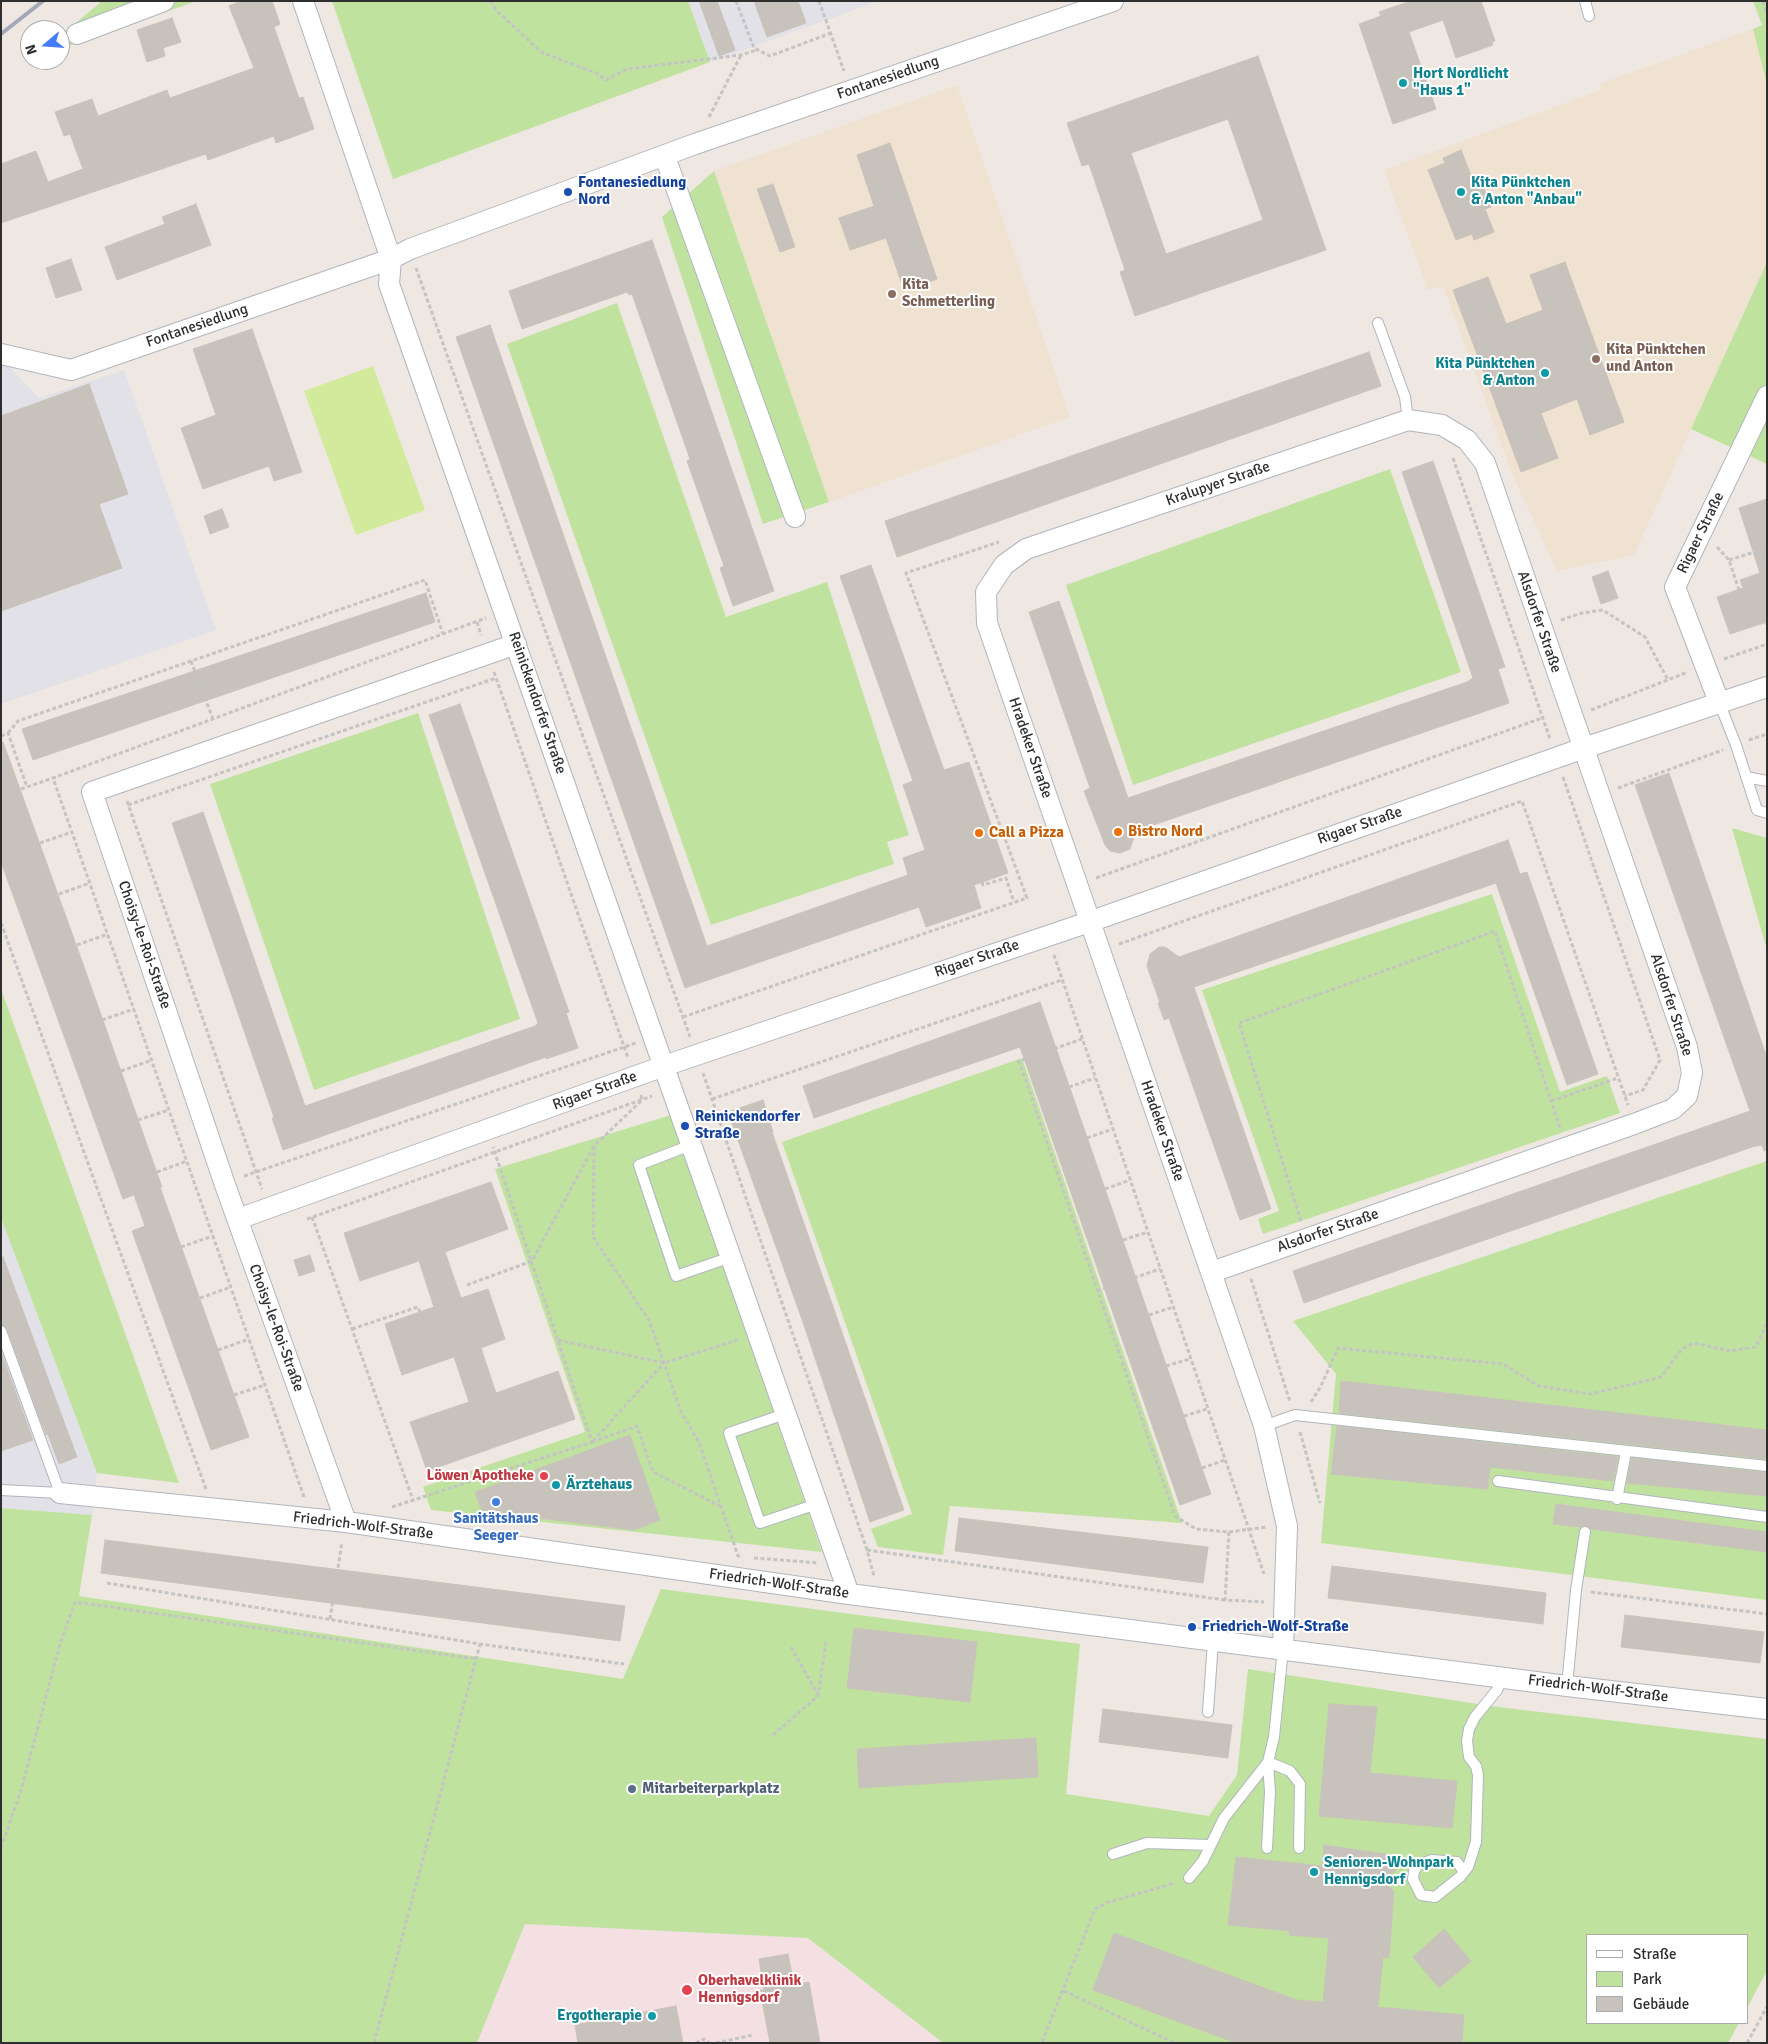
<!DOCTYPE html>
<html>
<head>
<meta charset="utf-8">
<style>
  body { margin:0 }
  #map { position:relative; width:1768px; height:2044px; overflow:hidden; background:#efe7e1; font-family:Signika,sans-serif }
  canvas { display:block }
  .frame { position:absolute; inset:0; border:2px solid #2e2e2e; pointer-events:none }
  .legend { position:absolute; left:1586px; top:1934px; width:162px; height:90px; box-sizing:border-box; background:#fff; border:1px solid #ababab; margin:0; padding:6px 9px; list-style:none; font-size:15px; color:#2e2e2e }
  .legend li { display:flex; align-items:center; gap:10px; height:25px }
  .legend b { width:25px; border:1px solid #ababab }
  .north { position:absolute; left:20px; top:20px; width:50px; height:50px; box-sizing:border-box; background:#fff; border:1px solid #ababab; border-radius:50%; rotate:252deg; font-size:14px; font-weight:700; line-height:20px; text-align:center; color:#2e2e2e }
  .north::after { content:''; display:block; margin:auto; width:18px; height:22px; background:#457cf7; clip-path:polygon(50% 0,100% 100%,50% 72%,0 100%) }
</style>
</head>
<body>
<div id="map">
<canvas width="1768" height="2044"></canvas>
<div class="frame"></div>
<ul class="legend">
<li><b style="height:6px;background:#fff"></b>Straße</li>
<li><b style="height:14px;background:#bfe39f"></b>Park</li>
<li><b style="height:14px;background:#c8c2bc"></b>Gebäude</li>
</ul>
<div class="north">N</div>
</div>
<script>
const ctx = document.querySelector('canvas').getContext('2d');
ctx.lineJoin = 'round';
function fillPath(path, color) { ctx.fillStyle = color; ctx.fill(path, 'evenodd'); }
const shape = rows => new Path2D(rows.map(r => 'M' + r).join(''));
function trace(path, color, width, dash) { ctx.strokeStyle = color; ctx.lineWidth = width; ctx.lineCap = dash ? 'butt' : 'round'; ctx.setLineDash(dash || []); ctx.stroke(path); }
function write(font, color, halo, rows, align = 'center') {
  ctx.font = font + ' Signika,sans-serif'; ctx.lineWidth = 4; ctx.setLineDash([]); ctx.textBaseline = 'middle'; ctx.strokeStyle = halo; ctx.fillStyle = color; for (const [text, x, y, turn = 0] of rows) {
    ctx.save(); ctx.translate(x, y); ctx.rotate((+turn || 0) * Math.PI / 180); ctx.textAlign = isNaN(turn) ? turn : align; if (halo) ctx.strokeText(text, 0, 0); ctx.fillText(text, 0, 0); ctx.restore();
  }
}
const industrial = shape([
  [688,1,876,1,876,2,710,62],
  [1,358,39,398,124,370,216,630,1,704],
  [1,1218,97,1473,92,1515,1,1508]
]);
const education = shape([
  [1753,29,1767,85,1767,262,1634,555,1557,571,1513,476,1443,286,1428,290,1384,170,1601,90,1599,84],
  [957,85,1070,417,829,502,714,171]
]);
const medical = shape([
  [525,1924,808,1938,943,2043,477,2043]
]);
const green = shape([
  [102,1,197,1,60,49,60,36],
  [332,1,688,1,710,62,393,179],
  [1753,1,1767,1,1767,85,1753,29,1762,25],
  [714,171,829,502,763,524,662,217],
  [1767,262,1767,464,1691,429],
  [617,303,726,617,827,582,909,835,887,842,894,864,711,925,507,344],
  [1390,469,1461,672,1133,785,1066,585],
  [418,713,520,1019,314,1090,210,784],
  [1732,828,1767,838,1767,950],
  [1492,894,1560,1092,1607,1076,1620,1113,1263,1234,1258,1219,1279,1211,1202,990],
  [1,989,179,1483,97,1473,1,1218],
  [1022,1058,1182,1523,950,1506,943,1555,878,1547,871,1529,912,1514,782,1142],
  [671,1115,822,1552,431,1510,423,1487,585,1432,495,1169],
  [1767,1161,1767,1600,1321,1543,1336,1374,1293,1321],
  [1,1508,92,1515,79,1596,623,1679,661,1589,1080,1644,1066,1794,1209,1816,1237,1775,1248,1669,1498,1707,1767,1739,1767,1971,1747,2008,1747,1935,1587,1935,1587,2023,1739,2023,1728,2043,943,2043,808,1938,525,1924,477,2043,1,2043]
]);
const pitch = shape([
  [373,366,425,510,356,535,304,391]
]);
const building = shape([
  [241,1,272,1,280,24,274,27,299,98,303,97,314,129,276,143,274,136,208,160,206,154,1,223,1,164,36,151,48,182,83,169,70,134,64,136,55,112,92,99,98,116,167,90,170,98,254,68,229,6,241,1],
  [699,1,717,1,735,50,719,56,699,1],
  [754,1,798,1,806,23,767,37,754,1],
  [1411,1,1481,1,1495,41,1492,42,1493,45,1456,58,1443,20,1409,32,1436,109,1393,124,1359,24,1381,16,1379,12,1411,1],
  [172,18,181,42,163,48,165,56,147,62,137,30,172,18],
  [1258,56,1326,250,1135,316,1120,272,1125,270,1089,164,1082,166,1067,123,1258,56],
  [1228,119,1263,220,1166,254,1131,153,1228,119],
  [890,143,937,279,904,290,886,238,850,250,839,218,874,206,857,155,890,143],
  [1461,150,1472,178,1479,176,1491,207,1485,209,1494,232,1474,240,1472,234,1456,240,1428,170,1445,163,1443,158,1461,150],
  [773,184,795,247,780,252,757,189,773,184],
  [196,204,211,245,117,280,105,247,165,224,162,217,196,204],
  [652,240,774,591,733,606,720,568,724,566,687,461,690,459,632,294,629,295,627,292,522,329,509,291,652,240],
  [71,259,82,290,56,298,46,268,71,259],
  [1565,262,1624,422,1590,435,1577,399,1541,413,1558,458,1521,472,1453,290,1488,277,1506,324,1543,310,1530,275,1565,262],
  [490,325,707,946,908,875,903,858,925,850,903,785,913,781,840,576,871,565,944,770,969,762,1008,873,974,885,981,908,926,927,919,907,685,988,456,337,490,325],
  [252,329,302,472,274,481,269,466,203,489,181,428,216,415,193,349,252,329],
  [1369,352,1381,386,897,557,885,521,1369,352],
  [89,384,128,494,99,504,122,568,1,611,1,416,89,384],
  [1433,461,1505,667,1498,669,1509,703,1136,831,1130,849,1120,853,1110,851,1105,845,1084,791,1090,788,1029,612,1059,601,1128,798,1467,682,1473,678,1402,472,1433,461],
  [1767,499,1767,622,1730,634,1717,597,1743,588,1740,580,1760,573,1739,508,1767,499],
  [222,509,229,527,210,534,204,516,222,509],
  [1608,571,1618,598,1601,604,1592,577,1608,571],
  [426,593,435,622,33,760,22,729,426,593],
  [460,704,569,1012,566,1013,578,1048,546,1059,546,1057,283,1150,272,1118,274,1117,172,823,203,812,305,1106,535,1026,538,1023,429,715,460,704],
  [1,742,3,742,83,964,162,1187,160,1187,249,1437,211,1450,132,1231,145,1226,134,1195,123,1199,1,862,1,742],
  [1669,773,1767,1058,1767,1150,1764,1151,1762,1145,1752,1147,1304,1303,1293,1271,1750,1111,1635,785,1669,773],
  [1508,840,1520,874,1527,872,1598,1074,1567,1085,1496,883,1194,987,1271,1209,1240,1220,1169,1018,1164,1020,1158,1003,1160,1003,1147,966,1150,954,1159,947,1165,947,1179,957,1508,840],
  [1040,1002,1211,1494,1180,1505,1020,1047,814,1118,803,1086,1040,1002],
  [763,1100,773,1132,772,1132,904,1510,870,1522,805,1328,728,1112,763,1100],
  [491,1182,508,1229,445,1252,461,1298,488,1289,505,1339,481,1348,496,1393,558,1371,575,1419,427,1471,410,1422,469,1402,454,1357,402,1375,385,1324,434,1307,419,1261,360,1281,344,1233,491,1182],
  [310,1255,315,1271,299,1276,294,1260,310,1255],
  [3,1257,77,1457,59,1464,48,1434,46,1435,7,1329,1,1324,1,1258,3,1257],
  [1,1352,33,1440,1,1451,1,1352],
  [1341,1381,1767,1430,1767,1459,1339,1413,1341,1381],
  [1337,1426,1618,1457,1613,1481,1490,1467,1488,1489,1331,1474,1337,1426],
  [630,1435,660,1520,634,1530,482,1511,475,1492,630,1435],
  [1632,1458,1767,1473,1767,1496,1627,1483,1632,1458],
  [1556,1504,1767,1532,1767,1552,1591,1529,1586,1525,1580,1527,1553,1524,1556,1504],
  [959,1518,1208,1547,1203,1583,955,1551,959,1518],
  [105,1540,625,1606,620,1641,101,1573,105,1540],
  [1332,1566,1546,1593,1543,1624,1328,1598,1332,1566],
  [1625,1615,1764,1632,1760,1663,1621,1647,1625,1615],
  [854,1628,977,1642,970,1702,847,1688,854,1628],
  [1329,1704,1377,1707,1370,1773,1457,1781,1452,1828,1319,1816,1329,1704],
  [1103,1709,1232,1725,1228,1758,1099,1742,1103,1709],
  [1036,1738,1038,1777,859,1788,857,1749,1036,1738],
  [1324,1845,1392,1855,1397,1861,1396,1870,1384,1880,1394,1892,1389,1958,1383,1957,1378,2007,1464,2015,1462,2043,1236,2043,1093,1990,1114,1933,1297,2000,1323,2002,1329,1938,1289,1935,1290,1931,1228,1925,1236,1857,1322,1866,1324,1845],
  [1444,1929,1471,1961,1439,1988,1413,1957,1444,1929],
  [788,1954,794,1985,809,1982,820,2043,770,2043,760,1990,764,1990,759,1959,788,1954],
  [676,2006,683,2043,578,2043,575,2025,676,2006]
]);
const path = shape([
  [490,1,497,11,541,52,596,73,606,80,627,69,741,55,757,50],
  [736,1,754,48,770,56,831,33],
  [819,1,844,71],
  [1763,1,1767,14],
  [709,117,741,55],
  [416,268,690,1037],
  [1453,458,1550,739],
  [1717,547,1729,560,1739,590],
  [1757,551,1766,565],
  [1729,560,1761,550],
  [1561,620,1582,613,1603,610,1645,637,1668,680],
  [477,622,481,635],
  [1766,622,1767,624],
  [1724,659,1767,644],
  [191,661,213,719],
  [494,672,628,1058],
  [1591,710,1688,672],
  [8,733,18,721,425,580,443,634],
  [1,736,8,733,27,787,53,778],
  [1749,740,1767,734],
  [1563,777,1660,1060,1643,1090,1625,1096],
  [1618,788,1723,750],
  [21,789,27,787],
  [127,801,262,1189],
  [128,805,496,678],
  [40,843,72,832],
  [1096,878,1542,718],
  [982,882,983,885,1006,878,1014,902],
  [59,894,90,883],
  [1,923,206,1489],
  [1119,944,1522,801,1628,1105],
  [77,945,108,934],
  [1054,955,1264,1574],
  [683,1017,1027,898,906,573,999,542],
  [102,1020,134,1009],
  [1048,1051,1082,1039],
  [1032,1057,1019,1061,1175,1516,1196,1529,1229,1532,1267,1527],
  [121,1071,152,1060],
  [703,1073,867,1550,874,1576],
  [1069,1087,1095,1078],
  [641,1095,642,1100,594,1146,593,1237,649,1320,681,1412,699,1442,738,1556,741,1556],
  [712,1099,1062,980],
  [1551,1101,1618,1078],
  [138,1120,169,1110],
  [1087,1138,1113,1129],
  [157,1172,187,1161],
  [244,1176,636,1043],
  [1105,1189,1130,1180],
  [312,1217,413,1500],
  [307,1219,652,1096],
  [1301,1221,1239,1023,1495,931,1560,1128],
  [1123,1240,1148,1232],
  [181,1247,213,1236],
  [1251,1279,1290,1402],
  [1128,1280,1160,1269],
  [467,1285,532,1261,594,1146],
  [1097,1291,1111,1286],
  [200,1298,231,1287],
  [1149,1315,1173,1307],
  [352,1329,418,1307,420,1312],
  [558,1340,664,1363,738,1340],
  [218,1350,249,1339],
  [1166,1366,1190,1359],
  [234,1395,265,1385],
  [1311,1402,1321,1386,1338,1348,1503,1364,1539,1386,1591,1394,1661,1377,1682,1349,1694,1343,1730,1351,1756,1347,1767,1323],
  [1184,1416,1207,1409],
  [1300,1432,1320,1503],
  [593,1441,664,1363],
  [592,1442,637,1426,653,1472,722,1507],
  [1202,1468,1225,1460],
  [304,1497,53,778,486,618],
  [392,1507,592,1442,493,1147],
  [1229,1532,1225,1600,1264,1602],
  [867,1550,1225,1600],
  [754,1558,818,1563],
  [107,1583,480,1644,624,1664],
  [1591,1592,1767,1614],
  [330,1619,342,1542],
  [791,1647,818,1695],
  [773,1735,818,1696,826,1642],
  [1,1848,22,1787,60,1644,75,1602,476,1659],
  [1064,1991,1175,2043],
  [1042,2042,1095,1909,1109,1902,1175,1883],
  [374,2043,480,1644],
  [696,2043,704,2039,709,2043],
  [716,2043,753,2035],
  [1747,2043,1767,2007]
]);
const lane = shape([
  [1585,1,1589,16],
  [1378,323,1405,397,1408,420],
  [1719,702,1736,745,1757,810,1767,813],
  [1746,777,1767,781],
  [691,1145,639,1165,676,1276,731,1257],
  [1,1331,60,1493,1,1490],
  [785,1414,729,1433,760,1523,817,1504],
  [1264,1426,1295,1415,1767,1466],
  [1498,1481,1767,1517],
  [1617,1499,1626,1452],
  [1567,1686,1576,1590,1585,1532],
  [1208,1712,1213,1641],
  [1267,1848,1270,1792,1268,1762,1290,1771,1300,1784,1299,1848],
  [1113,1854,1147,1843,1210,1845],
  [1464,1872,1457,1862,1432,1860,1418,1865,1414,1871,1413,1879,1421,1895,1435,1897,1460,1877,1468,1867,1476,1842,1478,1775,1476,1766,1469,1757,1467,1741,1469,1729,1475,1717,1497,1690,1503,1678],
  [1189,1878,1203,1861,1224,1818,1268,1762,1274,1737,1283,1649]
]);
const street = shape([
  [303,1,391,259,389,284,849,1594],
  [77,34,164,1],
  [665,157,795,517],
  [1,354,71,370,391,259,410,249,695,144,1113,1],
  [1719,702,1675,587,1767,396],
  [238,1219,664,1066,1089,922,1584,748,1767,687],
  [1212,1272,1634,1124,1673,1109,1687,1096,1692,1073,1687,1047,1485,463,1467,440,1442,425,1408,420,1026,549,1004,565,986,592,987,623,1264,1426,1287,1526,1283,1649],
  [60,1493,346,1522,849,1594,1567,1686,1767,1709],
  [346,1522,224,1182,92,792,516,644]
]);
const rail = shape([
  [1,34,43,1]
]);
const markers = [
  [1403,83,5,"#0f9aa8"],
  [568,192,5,"#1a4fb4"],
  [1461,192,5,"#0f9aa8"],
  [892,294,5,"#8d6e63"],
  [1596,359,5,"#8d6e63"],
  [1545,373,5,"#0f9aa8"],
  [1118,832,5,"#e8710a"],
  [979,833,5,"#e8710a"],
  [685,1126,5,"#1a4fb4"],
  [544,1476,5,"#e0444e"],
  [556,1485,5,"#0f9aa8"],
  [496,1502,5,"#3f7fe0"],
  [1192,1627,5,"#1a4fb4"],
  [632,1789,5,"#5c6f8a"],
  [1314,1872,5,"#0f9aa8"],
  [687,1990,6,"#e0444e"],
  [652,2016,5,"#0f9aa8"]
];
const cultureNames = [
  ["Hort Nordlicht",1413,74],
  ["\"Haus 1\"",1413,91],
  ["Kita Pünktchen",1471,183],
  ["& Anton \"Anbau\"",1471,200],
  ["Kita Pünktchen",1535,364,"right"],
  ["& Anton",1535,381,"right"],
  ["Ärztehaus",566,1485],
  ["Senioren-Wohnpark",1324,1863],
  ["Hennigsdorf",1324,1880],
  ["Ergotherapie",642,2016,"right"]
];
const streetNames = [
  ["Fontanesiedlung",888,78,-19],
  ["Fontanesiedlung",197,326,-19],
  ["Kralupyer Straße",1218,484,-19],
  ["Rigaer Straße",1701,533,-64],
  ["Alsdorfer Straße",1539,622,71],
  ["Reinickendorfer Straße",537,703,71],
  ["Hradeker Straße",1030,748,71],
  ["Rigaer Straße",1360,826,-19],
  ["Choisy-le-Roi-Straße",144,945,71],
  ["Rigaer Straße",977,959,-19],
  ["Alsdorfer Straße",1671,1005,72],
  ["Rigaer Straße",595,1091,-20],
  ["Hradeker Straße",1162,1131,71],
  ["Alsdorfer Straße",1328,1231,-19],
  ["Choisy-le-Roi-Straße",276,1328,70],
  ["Friedrich-Wolf-Straße",363,1526,7],
  ["Friedrich-Wolf-Straße",779,1584,8],
  ["Friedrich-Wolf-Straße",1598,1689,7]
];
const transitNames = [
  ["Fontanesiedlung",578,183],
  ["Nord",578,200],
  ["Reinickendorfer",695,1117],
  ["Straße",695,1134],
  ["Friedrich-Wolf-Straße",1202,1627]
];
const educationNames = [
  ["Kita",902,285],
  ["Schmetterling",902,302],
  ["Kita Pünktchen",1606,350],
  ["und Anton",1606,367]
];
const foodNames = [
  ["Bistro Nord",1128,832],
  ["Call a Pizza",989,833]
];
const healthNames = [
  ["Löwen Apotheke",534,1476],
  ["Oberhavelklinik",698,1981,"left"],
  ["Hennigsdorf",698,1998,"left"]
];
const shopNames = [
  ["Sanitätshaus",496,1519],
  ["Seeger",496,1536]
];
const serviceNames = [
  ["Mitarbeiterparkplatz",642,1789]
];
fillPath(industrial, '#e2e1e8');
fillPath(education, '#efe2d1');
fillPath(medical, '#f4dfe3');
fillPath(green, '#bfe39f');
fillPath(pitch, '#d2ea9b');
fillPath(building, '#c8c2bc');
trace(building, '#cbc3ba', 1);
trace(lane, '#b1b5be', 12);
trace(street, '#b1b5be', 22);
trace(path, '#c4c4c4', 3, [4, 2.5]);
trace(lane, '#fff', 10);
trace(street, '#fff', 20);
trace(rail, '#a3a9b7', 4);
for (const [x, y, r, color] of markers) { const dot = new Path2D(); dot.arc(x, y, r, 0, 2 * Math.PI); ctx.fillStyle = color; ctx.fill(dot); trace(dot, '#fff', 2); }
write('bold 15px', '#0d838f', '#fff', cultureNames, 'left');
write('15px', '#2e2e2e', '#fff', streetNames);
write('bold 15px', '#164399', '#fff', transitNames, 'left');
write('bold 15px', '#785e54', '#fff', educationNames, 'left');
write('bold 15px', '#c56008', '#fff', foodNames, 'left');
write('bold 15px', '#be3a42', '#fff', healthNames, 'right');
write('bold 15px', '#366cbe', '#fff', shopNames);
write('bold 15px', '#4e5e75', '#fff', serviceNames, 'left');
</script>
</body>
</html>
